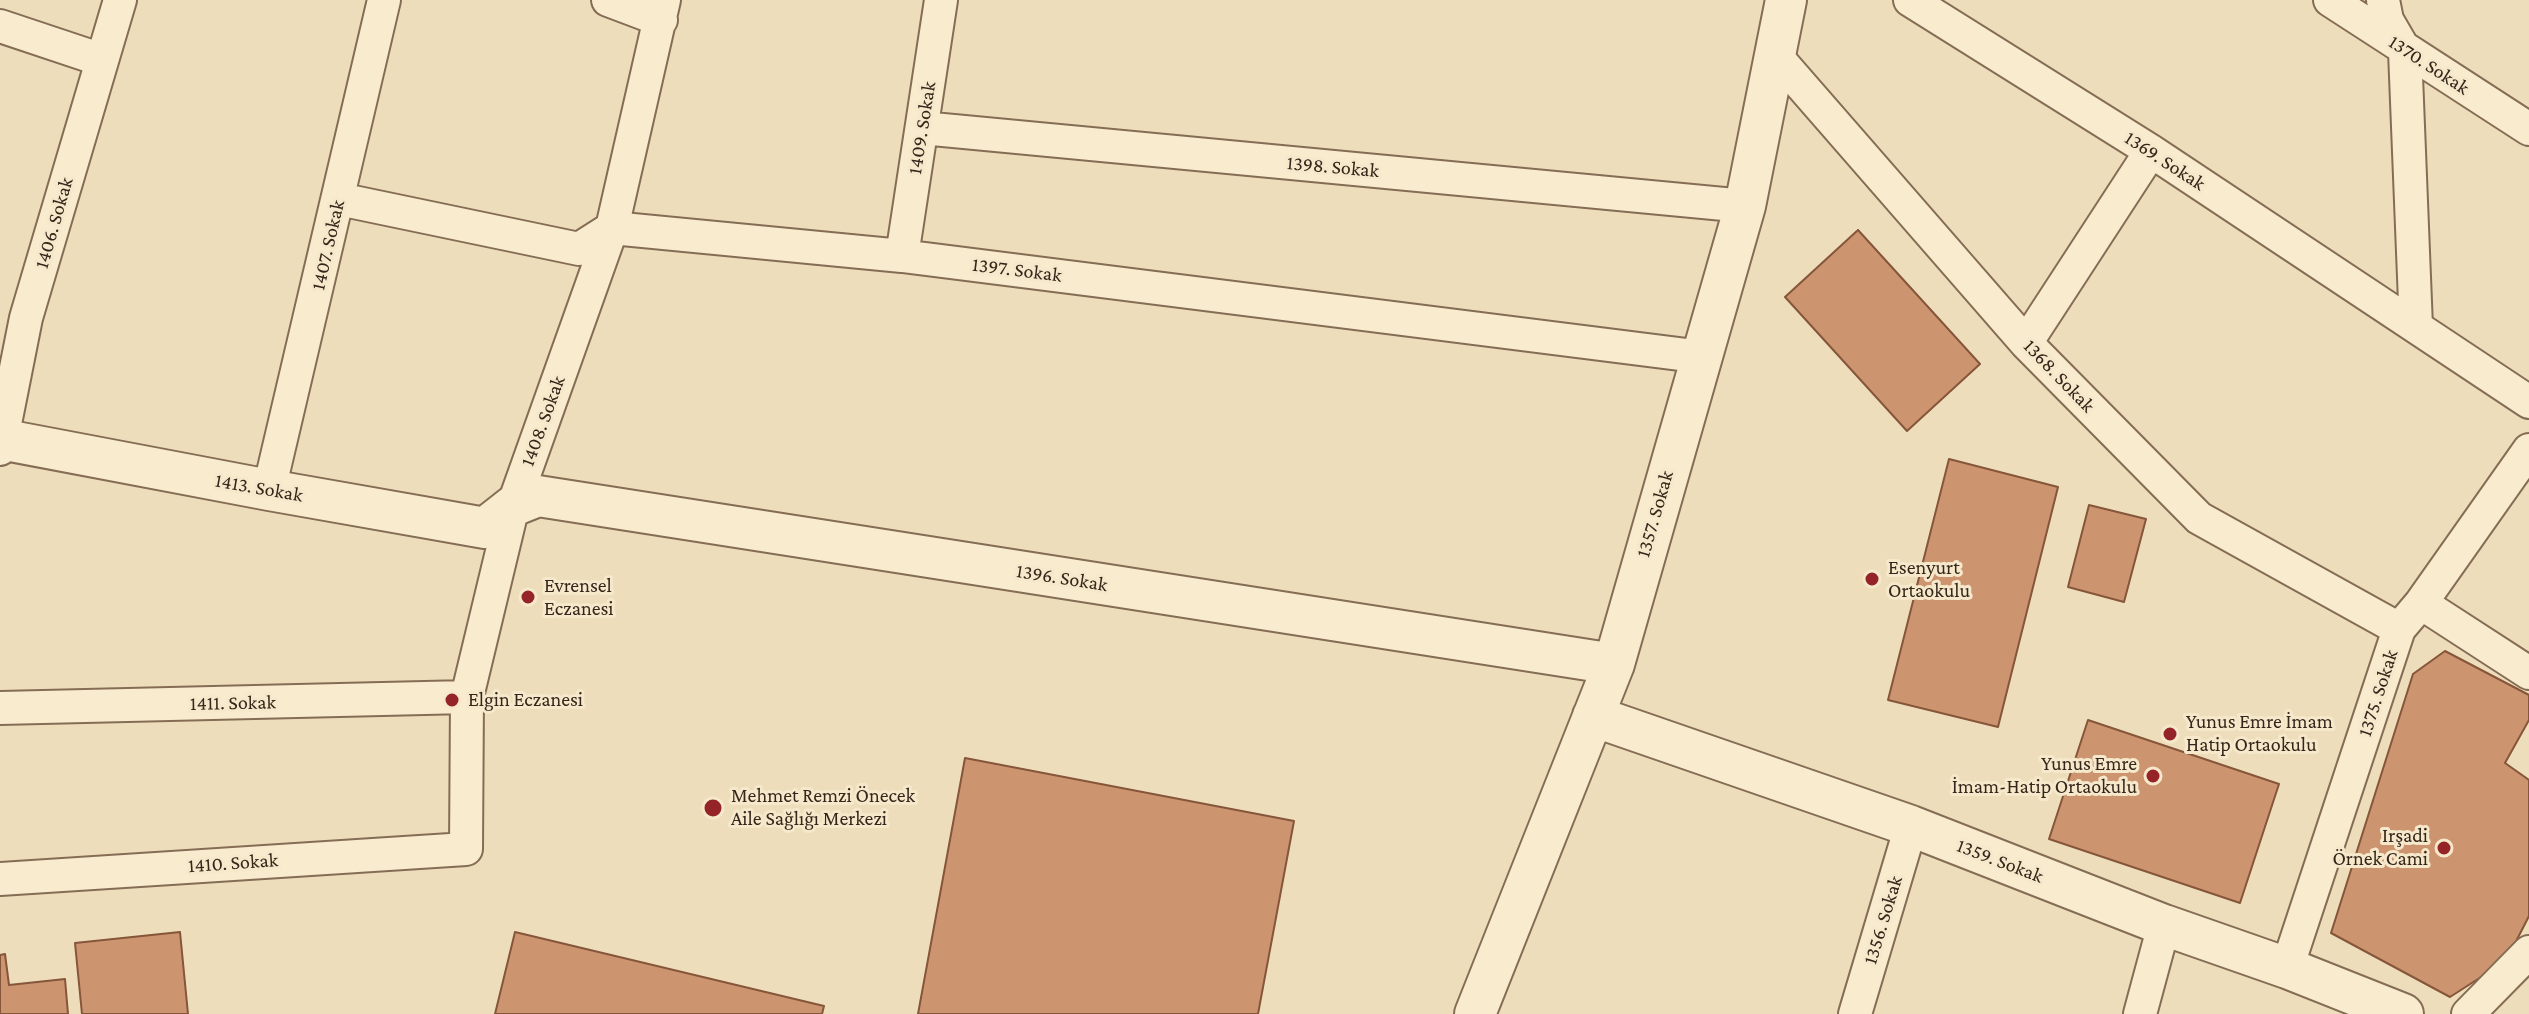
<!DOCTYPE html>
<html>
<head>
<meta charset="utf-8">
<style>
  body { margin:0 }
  canvas { display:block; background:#edb }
</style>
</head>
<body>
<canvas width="2529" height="1014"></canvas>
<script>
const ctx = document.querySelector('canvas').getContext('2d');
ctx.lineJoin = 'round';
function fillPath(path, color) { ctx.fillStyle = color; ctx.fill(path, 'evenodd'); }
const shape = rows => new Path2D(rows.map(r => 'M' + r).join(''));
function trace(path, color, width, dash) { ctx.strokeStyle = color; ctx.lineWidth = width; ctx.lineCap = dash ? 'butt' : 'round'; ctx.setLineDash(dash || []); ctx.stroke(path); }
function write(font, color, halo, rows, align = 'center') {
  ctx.font = font + ' "Crimson Pro",serif'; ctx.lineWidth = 6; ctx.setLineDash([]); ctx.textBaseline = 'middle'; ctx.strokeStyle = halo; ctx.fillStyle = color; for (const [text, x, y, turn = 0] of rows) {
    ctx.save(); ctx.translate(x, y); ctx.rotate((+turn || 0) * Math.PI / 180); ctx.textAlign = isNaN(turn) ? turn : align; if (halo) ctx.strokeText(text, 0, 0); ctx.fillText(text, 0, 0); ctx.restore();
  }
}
const building = shape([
  [1858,230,1980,364,1907,431,1785,297,1858,230],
  [1949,459,2058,487,1998,727,1888,700,1949,459],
  [2089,505,2146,519,2124,602,2068,587,2089,505],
  [2445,651,2529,695,2529,720,2505,763,2529,780,2529,916,2506,961,2450,997,2331,933,2413,674,2445,651],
  [2088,720,2279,784,2240,903,2049,839,2088,720],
  [965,758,1294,821,1258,1014,918,1014,965,758],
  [180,932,188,1014,82,1014,75,943,180,932],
  [515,932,824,1006,822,1014,495,1014,515,932],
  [5,954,9,985,65,979,68,1014,0,1014,0,955,5,954]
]);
const minor = shape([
  [608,0,661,20],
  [1910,0,2151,151,2529,402],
  [2330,0,2529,129],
  [2383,0,2387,20,2405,51,2416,327],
  [0,26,102,60],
  [1775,55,2026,343,2199,518,2399,629],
  [922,128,1745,206],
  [339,199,579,249,612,228,902,256,1703,357],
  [902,256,941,0],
  [2026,343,2151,151],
  [0,449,26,318,120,0],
  [269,490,384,0],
  [2421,603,2529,673],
  [0,708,467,697],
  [0,879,466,849,467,697,513,506,612,228,664,0],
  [2287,968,2399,629,2421,603,2529,450],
  [1855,1014,1911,826],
  [2140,1014,2164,925],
  [2468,1014,2529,952]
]);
const tertiary = shape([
  [0,439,269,490,485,528,513,506,538,496,1614,664],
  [1593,716,1911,826,2164,925,2287,968,2403,1014],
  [1475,1014,1614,664,1745,206,1786,0]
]);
const markers = [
  [1872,579,8,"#952428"],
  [528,597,8,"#952428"],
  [452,700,8,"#952428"],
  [2170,734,8,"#952428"],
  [2153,776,8,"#952428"],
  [713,808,10,"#952428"],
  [2444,848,8,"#952428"]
];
const streetNames = [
  ["1370. Sokak",2429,65,33],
  ["1409. Sokak",922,128,-81],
  ["1369. Sokak",2165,161,33],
  ["1398. Sokak",1333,167,5],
  ["1406. Sokak",54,223,-74],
  ["1407. Sokak",328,245,-77],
  ["1397. Sokak",1017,270,7],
  ["1368. Sokak",2059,376,46],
  ["1408. Sokak",543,421,-70],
  ["1413. Sokak",259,488,10],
  ["1357. Sokak",1655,514,-74],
  ["1396. Sokak",1062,578,9],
  ["1375. Sokak",2378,693,-72],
  ["1411. Sokak",233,703,-1],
  ["1359. Sokak",2000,861,21],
  ["1410. Sokak",233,863,-4],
  ["1356. Sokak",1883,920,-73]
];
const poiNames = [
  ["Esenyurt",1888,568],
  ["Ortaokulu",1888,591],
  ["Evrensel",544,586],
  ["Eczanesi",544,609],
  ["Elgin Eczanesi",468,700],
  ["Yunus Emre İmam",2186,722],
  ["Hatip Ortaokulu",2186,745],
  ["Yunus Emre",2137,764,"right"],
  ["İmam-Hatip Ortaokulu",2137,787,"right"],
  ["Mehmet Remzi Önecek",731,796],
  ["Aile Sağlığı Merkezi",731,819],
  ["Irşadi",2428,836,"right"],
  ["Örnek Cami",2428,859,"right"]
];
fillPath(building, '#cd9470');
trace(building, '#85563a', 2);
trace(minor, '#856d55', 36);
trace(tertiary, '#856d55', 44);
trace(minor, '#f9ebce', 32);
trace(tertiary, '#f9ebce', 40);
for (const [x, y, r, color] of markers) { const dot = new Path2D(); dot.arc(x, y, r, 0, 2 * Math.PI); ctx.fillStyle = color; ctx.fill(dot); trace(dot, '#f6e8cb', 3); }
write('20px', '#34261a', '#f6e8cb', streetNames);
write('20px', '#34261a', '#f6e8cb', poiNames, 'left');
</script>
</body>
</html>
